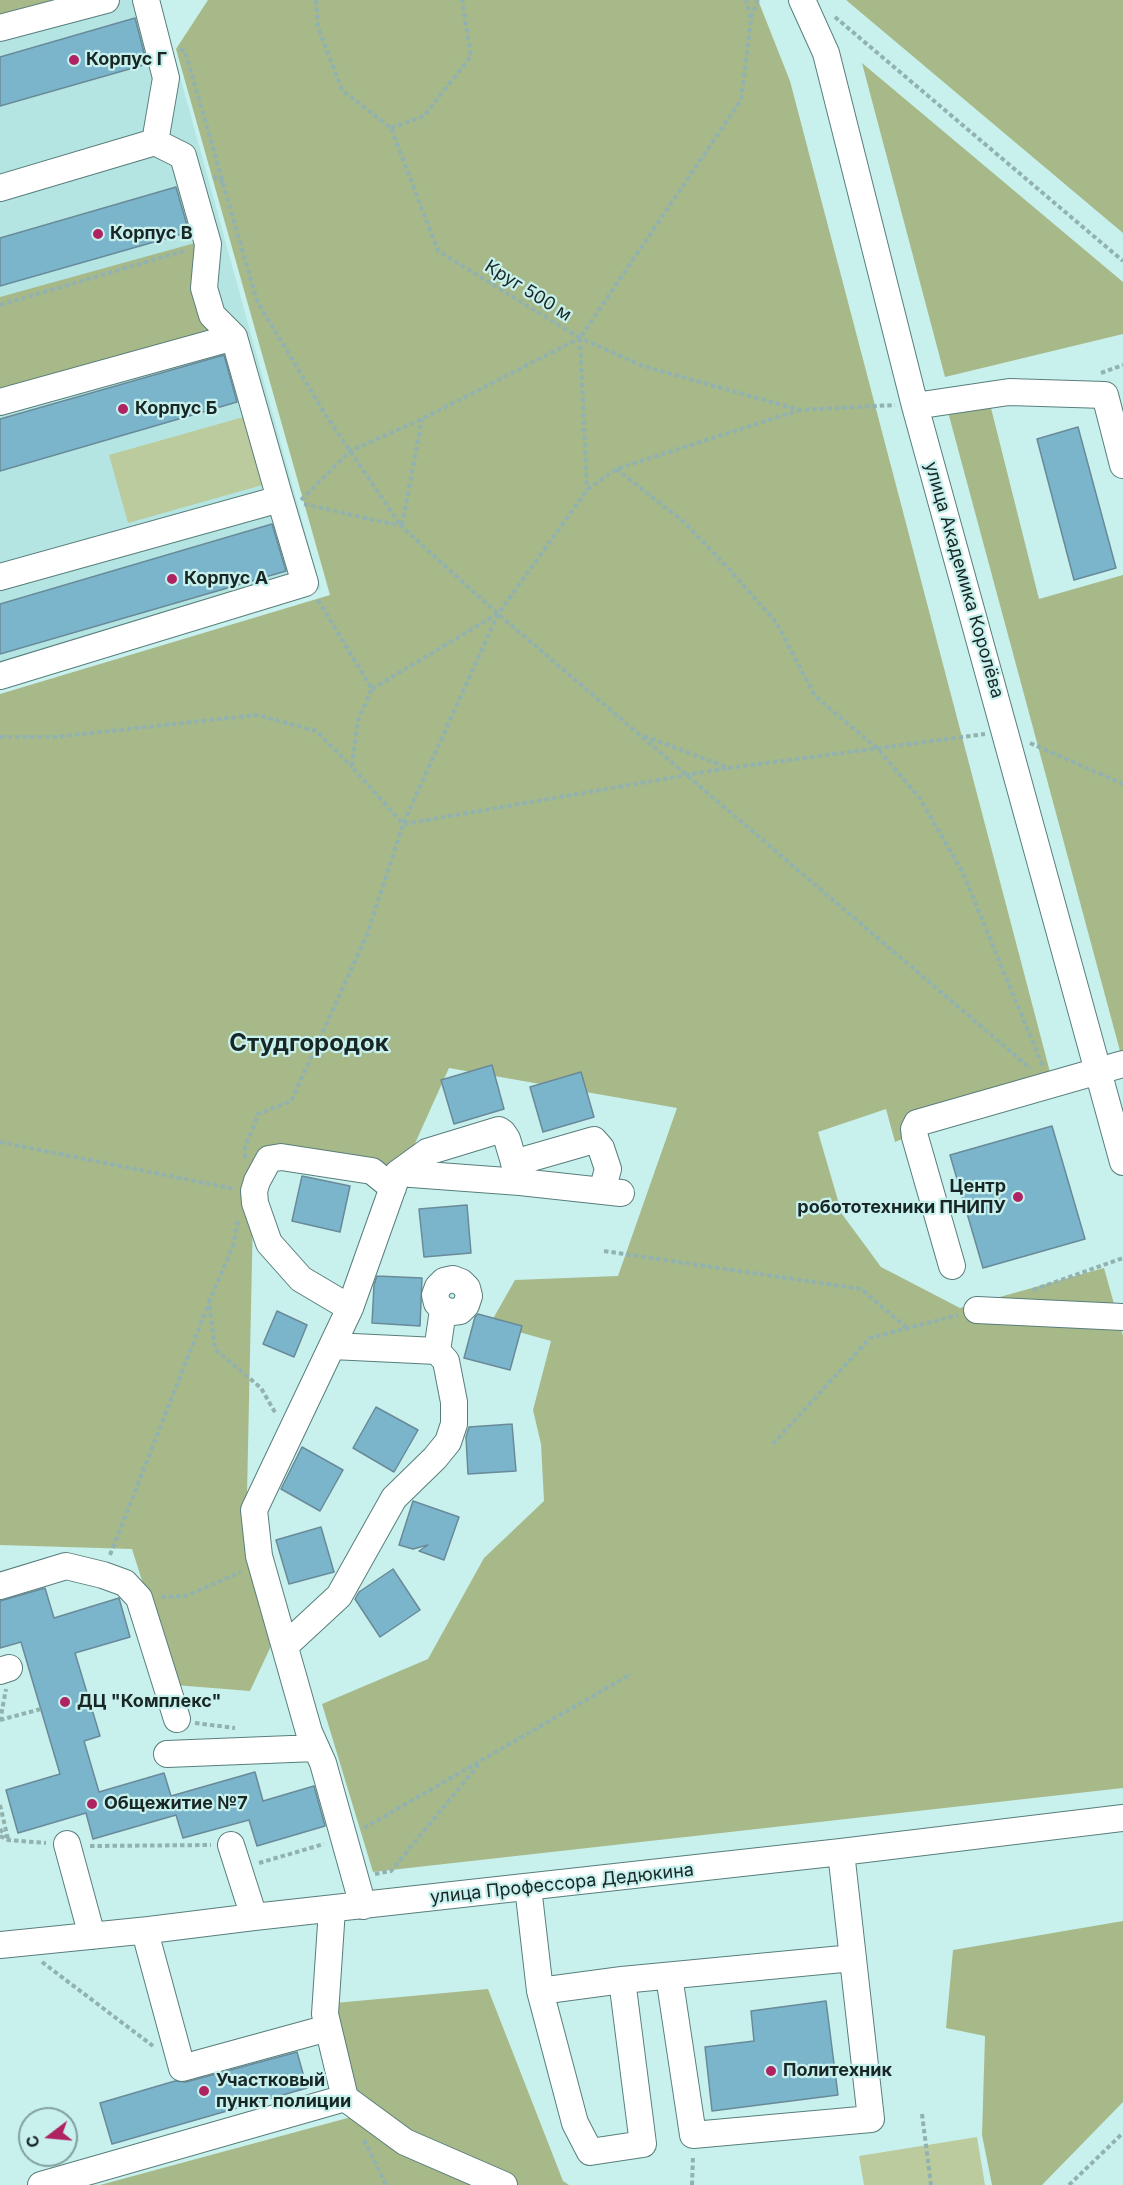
<!DOCTYPE html>
<html>
<head>
<meta charset="utf-8">
<style>
  body { margin:0 }
  #map { position:relative; width:1123px; height:2185px; overflow:hidden; background:#c8f1ee; font-family:Inter,sans-serif }
  canvas { display:block }
  .north { position:absolute; left:18px; top:2107px; width:60px; height:60px; box-sizing:border-box; background:#c8f1ee; border:2px solid #82a09e; border-radius:50%; rotate:254deg; font-size:16px; font-weight:700; line-height:24px; text-align:center; color:#182726 }
  .north::after { content:''; display:block; margin:auto; width:21px; height:27px; background:#af2362; clip-path:polygon(50% 0,100% 100%,50% 72%,0 100%) }
</style>
</head>
<body>
<div id="map">
<canvas width="1123" height="2185"></canvas>
<div class="north">С</div>
</div>
<script>
const ctx = document.querySelector('canvas').getContext('2d');
ctx.lineJoin = 'round';
function fillPath(path, color) { ctx.fillStyle = color; ctx.fill(path, 'evenodd'); }
const shape = rows => new Path2D(rows.map(r => 'M' + r).join(''));
function trace(path, color, width, dash) { ctx.strokeStyle = color; ctx.lineWidth = width; ctx.lineCap = dash ? 'butt' : 'round'; ctx.setLineDash(dash || []); ctx.stroke(path); }
function write(font, color, halo, rows, align = 'center') {
  ctx.font = font + ' Inter,sans-serif'; ctx.lineWidth = 4.5; ctx.setLineDash([]); ctx.textBaseline = 'middle'; ctx.strokeStyle = halo; ctx.fillStyle = color; for (const [text, x, y, turn = 0] of rows) {
    ctx.save(); ctx.translate(x, y); ctx.rotate((+turn || 0) * Math.PI / 180); ctx.textAlign = isNaN(turn) ? turn : align; if (halo) ctx.strokeText(text, 0, 0); ctx.fillText(text, 0, 0); ctx.restore();
  }
}
const built = shape([
  [74,0,159,0,321,589,0,686,0,21]
]);
const green = shape([
  [247,416,266,484,128,523,109,455],
  [977,2137,985,2185,864,2185,859,2156]
]);
const forest = shape([
  [0,0,53,0,0,15],
  [208,0,758,0,790,81,1051,1076,895,1142,886,1109,818,1132,842,1214,881,1267,960,1308,1104,1268,1123,1336,1123,1788,373,1872,322,1704,428,1659,484,1558,544,1501,541,1444,533,1410,551,1341,490,1324,515,1280,618,1276,677,1108,449,1068,399,1179,254,1167,246,1542,271,1646,250,1691,175,1685,132,1549,0,1545,0,694,330,595,176,49],
  [846,0,1123,0,1123,233],
  [862,63,1123,282,1123,334,945,377],
  [195,243,220,331,0,392,0,297],
  [989,400,1039,599,1123,575,1123,1050,1120,1051,948,412],
  [1123,1921,1123,2102,1042,2185,992,2185,982,2135,985,2036,946,2028,953,1950],
  [488,1989,563,2181,569,2185,100,2185,355,2116,335,2003]
]);
const building = shape([
  [135,18,147,64,0,106,0,57,135,18],
  [176,187,189,232,0,286,0,238,176,187],
  [224,355,237,402,0,471,0,419,224,355],
  [1078,427,1116,568,1074,580,1037,439,1078,427],
  [272,524,286,571,0,654,0,604,272,524],
  [492,1065,504,1109,454,1124,441,1080,492,1065],
  [581,1072,594,1117,543,1132,530,1087,581,1072],
  [1052,1126,1085,1239,983,1268,950,1155,1052,1126],
  [302,1176,350,1186,340,1232,292,1221,302,1176],
  [467,1205,471,1253,424,1257,419,1209,467,1205],
  [377,1276,422,1278,420,1326,372,1323,374,1285,377,1276],
  [277,1311,307,1325,294,1357,263,1344,277,1311],
  [478,1314,522,1326,510,1370,464,1358,475,1317,478,1314],
  [376,1407,418,1430,394,1472,353,1448,376,1407],
  [512,1424,516,1471,468,1474,466,1437,469,1427,512,1424],
  [302,1447,343,1470,320,1511,281,1489,302,1447],
  [413,1501,459,1517,444,1560,419,1551,428,1545,413,1549,399,1545,413,1501],
  [321,1527,334,1572,289,1584,276,1540,321,1527],
  [393,1569,420,1610,380,1637,355,1599,359,1592,393,1569],
  [45,1588,54,1618,119,1598,130,1637,75,1653,100,1736,84,1741,99,1792,164,1773,171,1796,255,1772,263,1801,314,1786,325,1826,257,1846,249,1820,183,1838,176,1815,93,1839,86,1813,18,1833,6,1790,60,1774,21,1642,0,1648,0,1601,45,1588],
  [826,2001,838,2095,712,2111,705,2047,754,2041,751,2011,826,2001],
  [297,2052,307,2088,112,2144,100,2103,175,2081,186,2082,297,2052]
]);
const path = shape([
  [316,0,318,27,342,90,391,128,438,251,580,338,741,100,751,19,746,0],
  [835,17,1123,261],
  [751,18,758,0],
  [180,49,185,51,223,183,212,175],
  [391,128,424,116,471,56,462,0],
  [223,183,257,301,325,414,401,526],
  [0,305,187,250],
  [580,338,587,490],
  [1101,373,1123,365],
  [616,469,683,521,728,568,776,622,815,696,877,748,919,797,963,873,1043,1067],
  [301,500,350,451,422,419,580,338,643,366,800,410,895,405],
  [304,504,401,526,498,614,1031,1069],
  [402,525,422,419],
  [318,600,372,689,358,720,352,767,403,824],
  [372,689,497,614],
  [644,736,729,768,985,734],
  [0,737,54,737,257,715,316,731,352,767],
  [1030,743,1123,784],
  [404,824,727,768],
  [0,1142,235,1189],
  [245,1158,245,1148,258,1114,291,1101,367,935,403,824,498,614,587,490,616,469,800,410],
  [238,1221,233,1246,209,1302,215,1349,261,1388,276,1414],
  [604,1251,861,1289,907,1328],
  [1033,1290,1123,1258],
  [773,1444,870,1338,958,1315],
  [110,1555,209,1303],
  [161,1597,186,1596,241,1572],
  [0,1720,41,1709],
  [0,1721,6,1689],
  [195,1723,235,1728],
  [0,1805,8,1839],
  [364,1828,631,1674],
  [0,1829,6,1837],
  [0,1836,8,1840,46,1843],
  [90,1846,211,1845],
  [259,1863,324,1844],
  [375,1874,391,1871,479,1764],
  [42,1962,153,2046],
  [922,2114,931,2185],
  [364,2140,386,2185],
  [692,2185,693,2156],
  [1069,2185,1123,2133]
]);
const minor = shape([
  [146,0,166,78,155,142,183,156,208,244,204,288,212,315,234,337],
  [802,0,826,53,915,406,1123,1162],
  [0,28,106,0],
  [0,188,155,142],
  [0,402,234,337,280,499],
  [915,406,1009,392,1105,395,1123,465],
  [0,577,280,499,305,583,0,676],
  [514,1163,594,1140,601,1148,608,1169,602,1191],
  [398,1173,427,1152,499,1130,503,1133,507,1139,520,1182],
  [952,1266,915,1137,914,1129,917,1123,1123,1064],
  [350,1308,301,1279,269,1243,255,1203,254,1191,257,1181,269,1159,281,1157,372,1171,393,1188],
  [977,1310,1123,1317],
  [332,1346,437,1351,443,1310,452,1312,460,1311,466,1305,469,1296,467,1288,461,1282,453,1279,444,1281,438,1287,435,1295,437,1303,443,1310],
  [0,1586,66,1566,103,1575,125,1583,139,1598,177,1719],
  [285,1646,339,1596,394,1498,435,1458,448,1442,454,1424,454,1402,446,1361,437,1351],
  [0,1671,9,1668],
  [167,1754,316,1748],
  [67,1844,92,1936],
  [231,1845,254,1917],
  [528,1887,540,1991,575,2123,590,2152,643,2144,622,1980],
  [363,1906,323,1763,309,1732,259,1556,254,1510,350,1308,398,1173,520,1182,621,1193],
  [332,1909,325,2014,345,2098,405,2142,504,2185],
  [149,1930,148,1943,182,2068,328,2028],
  [0,1945,149,1930,254,1917,841,1852,1123,1818],
  [669,1976,693,2135,871,2119,841,1852],
  [540,1991,622,1980,853,1958],
  [41,2185,345,2098]
]);
const markers = [
  [74,60,6,"#af2362"],
  [98,234,6,"#af2362"],
  [123,409,6,"#af2362"],
  [172,579,6,"#af2362"],
  [1018,1197,6,"#af2362"],
  [65,1702,6,"#af2362"],
  [92,1804,6,"#af2362"],
  [771,2071,6,"#af2362"],
  [204,2091,6,"#af2362"]
];
const poiNames = [
  ["Корпус Г",86,60],
  ["Корпус В",110,234],
  ["Корпус Б",135,409],
  ["Корпус А",184,579],
  ["Центр",1006,1187,"right"],
  ["робототехники ПНИПУ",1006,1208,"right"],
  ["ДЦ \"Комплекс\"",77,1702],
  ["Общежитие №7",104,1804],
  ["Политехник",783,2071],
  ["Участковый",216,2081],
  ["пункт полиции",216,2102]
];
const streetNames = [
  ["Круг 500 м",528,291,32],
  ["улица Академика Королёва",964,580,74],
  ["улица Профессора Дедюкина",562,1884,-6]
];
const districtNames = [
  ["Студгородок",309,1044]
];
fillPath(built, '#b4e5e2');
fillPath(green, '#bbcb9e');
fillPath(forest, '#a8b989');
fillPath(building, '#7bb5cc');
trace(building, '#698a98', 1.5);
trace(minor, '#587e7b', 28);
trace(path, '#91b2af', 4, [4.5, 3]);
trace(minor, '#fff', 26);
for (const [x, y, r, color] of markers) { const dot = new Path2D(); dot.arc(x, y, r, 0, 2 * Math.PI); ctx.fillStyle = color; ctx.fill(dot); trace(dot, '#c8f1ee', 2); }
write('bold 18px', '#182726', '#c8f1ee', poiNames, 'left');
write('18px', '#182726', '#c8f1ee', streetNames);
write('bold 24px', '#182726', '#c8f1ee', districtNames);
</script>
</body>
</html>
